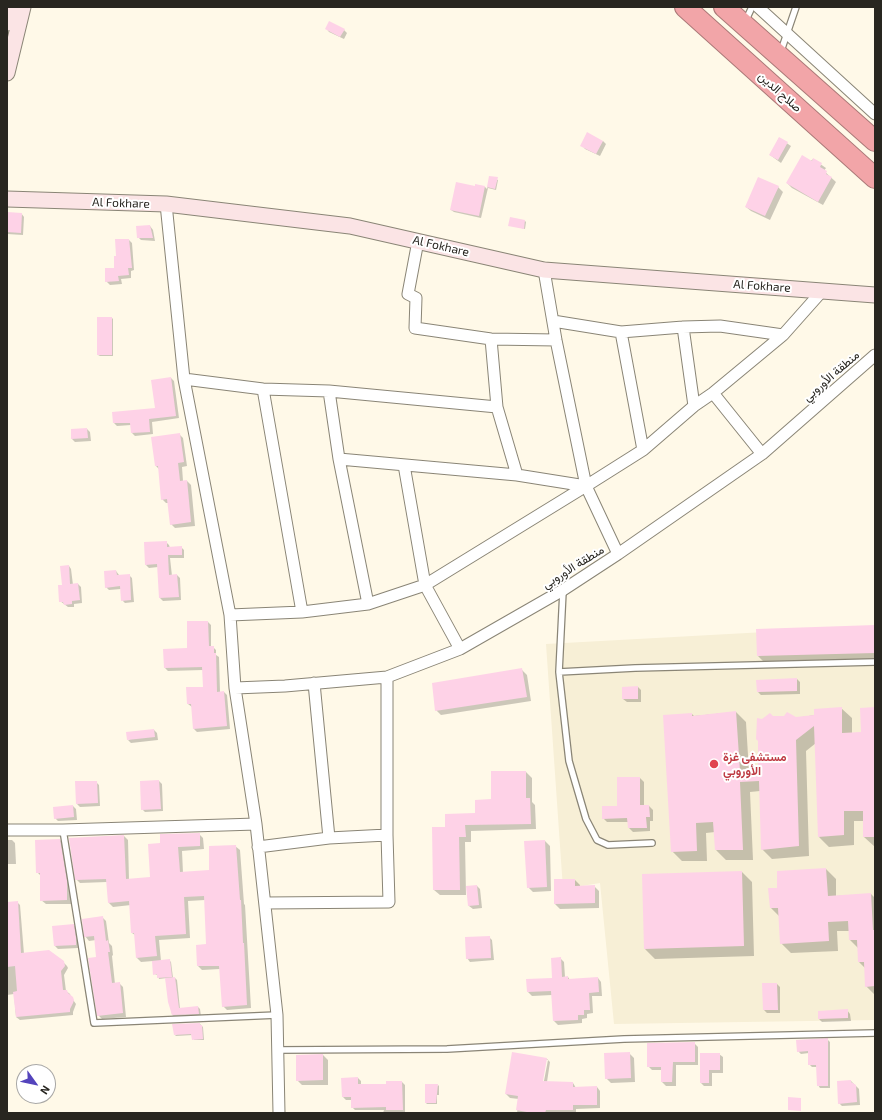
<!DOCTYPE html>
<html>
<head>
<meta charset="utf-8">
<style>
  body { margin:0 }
  #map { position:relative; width:882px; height:1120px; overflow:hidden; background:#fff9e8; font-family:"Exo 2",sans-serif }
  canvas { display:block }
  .frame { position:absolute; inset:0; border:8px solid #282620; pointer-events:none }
  .north { position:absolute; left:16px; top:1064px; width:40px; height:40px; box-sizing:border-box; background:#fff; border:1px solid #a9a8a6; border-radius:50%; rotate:123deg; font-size:11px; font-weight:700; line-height:16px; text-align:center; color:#282620 }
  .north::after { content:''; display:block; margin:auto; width:14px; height:18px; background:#5444bc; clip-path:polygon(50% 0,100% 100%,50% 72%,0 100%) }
</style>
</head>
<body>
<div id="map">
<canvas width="882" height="1120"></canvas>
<div class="frame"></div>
<div class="north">N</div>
</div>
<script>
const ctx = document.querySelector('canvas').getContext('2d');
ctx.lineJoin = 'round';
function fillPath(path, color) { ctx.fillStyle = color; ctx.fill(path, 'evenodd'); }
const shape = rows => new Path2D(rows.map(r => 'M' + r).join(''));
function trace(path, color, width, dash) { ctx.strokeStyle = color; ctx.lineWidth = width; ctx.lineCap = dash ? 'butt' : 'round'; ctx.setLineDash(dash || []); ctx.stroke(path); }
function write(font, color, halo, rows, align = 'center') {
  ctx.font = font + ' "Exo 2",Vazirmatn,sans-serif'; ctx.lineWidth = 4; ctx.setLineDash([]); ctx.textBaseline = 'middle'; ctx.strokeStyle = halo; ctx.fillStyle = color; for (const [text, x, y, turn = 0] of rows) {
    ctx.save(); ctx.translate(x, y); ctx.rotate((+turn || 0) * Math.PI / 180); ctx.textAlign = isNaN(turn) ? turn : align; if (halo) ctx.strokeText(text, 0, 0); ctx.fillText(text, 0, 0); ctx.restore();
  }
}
const built = shape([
  [875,626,875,1020,614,1024,600,883,563,889,546,644]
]);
const shadow = shape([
  [326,28,344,30,347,33,344,39,329,32],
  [779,138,791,146,781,163,770,155],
  [603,141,606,144,600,156,585,149,582,145],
  [813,159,826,168,824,171,836,182,823,205,792,188,787,183],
  [490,177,498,180,496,190,488,188,481,218,454,212,451,210,476,187,476,185,485,187,487,189],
  [778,187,783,192,770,220,751,211,746,207],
  [7,213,21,213,24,217,23,235,7,234],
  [525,221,526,222,525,229,510,225],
  [150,226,153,230,155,241,141,240,138,237],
  [129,240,132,243,134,270,131,271,131,278,121,279,122,284,110,285,106,281,115,269,117,257],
  [112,318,113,319,113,356,100,356,98,355],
  [171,378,174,381,179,418,152,422,153,434,135,436,132,433,131,425,117,426,114,423,157,409],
  [87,429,90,432,91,441,75,442,72,439,72,430],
  [179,434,183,438,187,466,182,467,183,481,187,481,191,485,195,526,175,528,171,524,168,503,166,503,162,499,159,469,156,466],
  [166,542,169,545,170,548,181,547,184,550,184,558,170,558,172,576,177,575,180,578,181,600,163,601,160,598,158,567,149,568,146,565],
  [69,566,71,569,73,585,78,584,81,587,82,603,74,604,74,607,68,607,60,601],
  [116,571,119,575,129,575,132,578,134,602,125,603,122,600,121,589,109,590,106,587],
  [208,622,211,625,211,647,213,647,216,650,216,655,219,657,220,692,224,692,227,695,230,729,197,732,194,729,192,707,188,704,204,688,203,670,168,671,165,668,188,649],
  [875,626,875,659,765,663,758,656],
  [522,670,527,675,531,701,441,715,436,710],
  [797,679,800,682,800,694,761,695,758,692],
  [638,687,641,690,641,702,627,702,623,699],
  [841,708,852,718,852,733,862,733,875,708,875,847,864,837,864,821,854,821,854,845,829,847,819,837,816,743,806,751,809,856,772,859,762,849,760,791,750,792,753,860,726,860,716,850,715,832,706,833,707,861,682,861,672,851,664,716,692,714,694,716,736,712,746,722,749,772,759,772,762,720,773,717,796,718,815,715],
  [154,730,157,733,158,740,131,743,128,740],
  [526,772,532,778,532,802,535,805,536,829,471,831,471,842,465,842,466,895,440,895,434,890,446,828,476,814],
  [640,778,644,782,644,806,649,806,653,810,653,821,650,821,650,831,633,832,629,828,628,822,607,822,603,818,618,807],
  [159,781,162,784,163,811,145,812,142,809],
  [96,782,99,785,100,806,80,807,77,804],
  [73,806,76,809,77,820,58,821,55,818,54,808],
  [199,834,203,838,204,849,182,851,183,873,210,871,235,846,240,850,244,904,245,905,251,1008,227,1010,223,1006,220,969,202,970,198,966,197,946,207,945,205,900,188,901,190,938,159,940,161,961,169,960,171,962,173,978,175,978,177,980,180,1009,198,1007,200,1009,201,1016,175,1017,172,1015,167,978,159,979,158,975,154,974,153,961,141,962,137,958,135,935,132,933,131,905,113,907,109,903,107,882,80,883,76,879,124,836,128,840,129,880,151,878,161,844],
  [7,840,12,840,15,843,16,864,7,864],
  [60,840,64,844,71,886,71,904,46,904,41,900,41,876,37,872],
  [545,841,550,846,551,891,533,892,528,887],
  [826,869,836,879,836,896,871,894,875,898,875,995,866,986,865,968,859,962,858,948,850,940,850,931,837,931,838,951,791,953,781,943,780,917,771,908,778,889],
  [742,872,752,882,754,956,655,959,645,949,643,875],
  [575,880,580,885,580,886,594,886,599,891,599,908,560,909,555,904],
  [477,886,480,889,482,908,473,909,469,906,468,887],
  [17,902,20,905,24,954,63,962,67,966,68,968,64,975,66,991,70,994,71,997,76,1004,73,1012,73,1015,20,1020,16,1017,14,994,7,995,7,903],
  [102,917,106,921,109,943,112,946,113,955,112,956,115,984,119,983,123,987,126,1017,102,1019,98,1015,97,958,96,940,89,941,85,936],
  [73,925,77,928,78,948,58,949,55,946],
  [489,937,492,940,494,960,470,962,467,958],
  [560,958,564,962,565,977,568,977,570,980,598,978,601,982,602,996,592,996,593,1013,587,1014,587,1018,582,1019,582,1023,558,1025,554,1021,552,995,532,996,528,992,553,979],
  [777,984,780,987,780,1013,767,1013,764,1010],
  [847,1010,850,1014,851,1021,822,1022,819,1019],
  [200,1024,203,1027,204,1040,194,1040,193,1035,176,1036,175,1035],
  [827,1039,830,1042,830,1088,820,1088,818,1085,817,1067,812,1067,809,1064,809,1053,801,1054,798,1051],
  [694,1043,698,1047,698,1065,676,1065,676,1086,666,1086,662,1082,662,1070,652,1070,648,1066],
  [629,1053,634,1058,635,1082,611,1083,606,1078],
  [701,1054,719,1054,723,1057,723,1073,712,1073,712,1086,704,1086,701,1083],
  [323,1055,328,1060,328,1085,302,1085,297,1080],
  [547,1059,550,1062,547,1082,573,1083,576,1088,597,1087,600,1091,600,1108,576,1109,576,1113,517,1113,519,1099,510,1098,506,1094],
  [546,1060,548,1060,543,1086,541,1086],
  [358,1078,361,1081,361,1085,387,1084,402,1082,405,1085,405,1113,383,1113,384,1110,355,1110,352,1107,352,1100,346,1100,343,1097],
  [851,1081,859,1089,860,1105,842,1106,839,1103],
  [438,1085,439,1086,439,1095,437,1095,437,1104,427,1104,426,1103]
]);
const building = shape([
  [329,21,345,29,340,37,325,29],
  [587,132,603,141,596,154,580,146],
  [779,137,788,142,778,160,769,155],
  [802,155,812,161,813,158,822,163,820,167,827,171,826,174,832,177,818,202,786,183],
  [489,176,498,177,495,189,487,187],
  [758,177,779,186,765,216,745,207],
  [456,182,475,186,475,184,485,186,479,216,450,210],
  [7,212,22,213,21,233,7,232],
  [510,217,525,220,524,229,508,226],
  [150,225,153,238,137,238,136,226],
  [115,239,129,239,132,268,128,268,129,275,118,276,119,281,105,282,105,268,114,268,114,256,116,256],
  [97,317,112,317,112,355,97,355],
  [171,377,176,416,149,419,150,432,131,433,130,423,113,423,112,412,155,408,151,380],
  [87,428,88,438,71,439,71,429],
  [180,433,184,462,178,463,180,481,187,480,191,522,170,525,167,499,161,500,158,466,155,466,151,437],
  [167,541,167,547,182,546,182,555,168,555,169,575,177,574,179,597,159,598,157,564,145,565,144,542],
  [69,565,70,584,78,583,80,600,72,601,72,604,64,605,63,602,59,602,58,585,62,585,60,566],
  [116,570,117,575,130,574,131,600,121,601,120,586,105,588,104,571],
  [187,621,208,621,209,646,214,646,214,653,216,653,217,692,224,691,227,726,193,729,191,704,187,704,186,687,203,687,202,667,164,668,163,649,187,648],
  [875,625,875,653,757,656,756,629],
  [522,668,527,697,435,711,432,683],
  [797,678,797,691,757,692,756,680],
  [638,686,638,699,622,699,622,687],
  [842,707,842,733,861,732,860,708,875,707,875,837,863,837,863,811,844,811,844,835,818,837,814,726,796,740,799,846,761,850,759,781,740,782,743,850,715,850,713,822,696,823,697,851,671,852,663,715,692,713,692,716,736,711,740,771,758,771,758,741,756,739,757,718,762,719,770,713,773,716,784,716,787,712,796,717,814,715,814,709],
  [154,729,155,737,127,740,126,732],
  [491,771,526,771,526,798,530,798,531,824,465,825,466,837,459,837,460,890,433,890,432,827,445,827,445,814,475,813,475,800,491,799],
  [617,777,640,777,640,805,649,805,650,817,646,817,647,828,628,828,627,818,602,819,602,806,617,806],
  [159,780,161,809,141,810,140,781],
  [75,781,97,781,98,803,76,804],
  [73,805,74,817,54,819,53,807],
  [200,833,200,846,178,847,180,872,209,870,209,846,236,845,240,900,241,900,243,943,244,943,247,1005,222,1007,219,966,197,966,196,945,206,944,204,896,184,897,186,934,155,936,157,956,136,958,134,933,131,933,129,901,108,903,106,879,75,880,69,838,124,835,126,879,150,877,148,844,160,843,160,834],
  [60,839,67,881,67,900,40,901,40,873,36,873,35,840],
  [545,840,547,887,527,888,524,841],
  [826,868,828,896,871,893,873,930,875,930,875,986,865,987,864,962,858,962,857,940,849,940,848,921,828,922,829,941,780,944,778,908,770,908,768,888,777,888,777,871],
  [742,871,744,946,644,949,642,874],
  [554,879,575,879,575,886,595,885,595,903,554,904],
  [477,885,479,905,468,906,466,886],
  [18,901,21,953,49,950,64,961,65,966,61,971,63,990,67,990,68,993,73,997,74,1000,73,1003,70,1009,70,1012,16,1017,13,992,17,991,15,966,7,967,7,902],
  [103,916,106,941,108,940,110,952,108,952,112,983,120,982,123,1013,97,1016,88,958,96,957,94,936,84,937,82,919],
  [74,924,76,938,76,945,54,946,52,926],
  [490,936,491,958,466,959,465,937],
  [561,957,562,977,568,976,568,979,598,977,599,992,589,993,590,1010,584,1010,584,1015,578,1015,578,1020,553,1021,551,991,527,992,526,979,552,978,551,958],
  [170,959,172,977,157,978,157,974,153,975,152,961],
  [175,977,179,1008,198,1006,199,1014,172,1015,168,1002,165,978],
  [762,983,777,983,778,1010,763,1010],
  [848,1009,848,1018,818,1019,818,1011],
  [200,1023,200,1025,202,1025,203,1039,192,1040,191,1034,174,1035,172,1024],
  [828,1038,828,1086,817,1086,816,1065,808,1065,808,1051,797,1052,796,1040],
  [695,1042,695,1062,673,1062,672,1082,661,1082,661,1067,647,1067,647,1043],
  [512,1052,547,1058,543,1081,573,1082,573,1087,597,1086,597,1105,573,1105,573,1110,546,1110,545,1113,532,1113,516,1110,518,1096,505,1094],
  [630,1052,631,1078,605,1079,604,1053],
  [700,1053,720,1053,720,1070,709,1070,709,1083,700,1083],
  [323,1054,323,1080,296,1081,296,1055],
  [358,1077,358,1084,386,1084,386,1081,402,1081,403,1110,386,1110,386,1107,351,1108,351,1097,342,1097,341,1078],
  [851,1080,851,1082,856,1085,857,1102,838,1104,837,1081],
  [425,1084,438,1084,436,1103,425,1103],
  [788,1097,801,1098,801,1111,788,1110]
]);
const lane = shape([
  [745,22,752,7],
  [781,51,796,7],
  [563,591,559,672,635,668,875,662],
  [559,672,569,761,586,819,597,840,608,845,652,843],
  [63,830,94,1023,277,1015],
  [278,1050,447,1049,624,1039,875,1033]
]);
const street = shape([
  [758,7,875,114],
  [166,204,184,379,230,615,235,688,256,824,277,1015,279,1113],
  [418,241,408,294,416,298,415,328,491,339,556,340],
  [544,270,556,340,586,486],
  [553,321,621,332,683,327,720,326,783,335],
  [683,327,694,406],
  [621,332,643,450],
  [184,379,263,389,329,391,497,407,491,339],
  [263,389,302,612],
  [329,391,339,459,368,604],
  [713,393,762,454],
  [497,407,517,475],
  [339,459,517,475,586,486,618,554],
  [404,465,425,585,460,649],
  [230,615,302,612,368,604,425,585,586,486,643,450,694,406,713,393,783,335,823,290],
  [314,683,329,838],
  [235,688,285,686,387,677,460,649,563,590,618,554,762,454,875,355],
  [7,830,63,830,256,824],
  [258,847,329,838,387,835],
  [265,903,389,902,387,835,387,677]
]);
const secondary = shape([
  [7,23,11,7],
  [7,73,23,7],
  [7,199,166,204,350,226,544,270,875,295]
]);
const highway = shape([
  [685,7,875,178],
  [724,7,875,141]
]);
const markers = [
  [714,764,5,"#e0444e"]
];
const streetNames = [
  ["صلاح الدين",780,92,42],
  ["Al Fokhare",121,203,2],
  ["Al Fokhare",441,246,13],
  ["Al Fokhare",762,286,4],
  ["منطقة الأوروبي",831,376,-41],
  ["منطقة الأوروبي",573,567,-32]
];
const healthNames = [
  ["مستشفى غزة",723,757],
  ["الأوروبي",723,771]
];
fillPath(built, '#f7efd6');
fillPath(shadow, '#0003');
fillPath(building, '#fed2e7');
trace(lane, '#8a8576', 8);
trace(street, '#8a8576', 13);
trace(secondary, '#8a8576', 17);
trace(highway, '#ab7978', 22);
trace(lane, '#fff', 5.5);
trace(street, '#fff', 11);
trace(secondary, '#fbe4e5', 15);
trace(highway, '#f2a5a8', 20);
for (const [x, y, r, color] of markers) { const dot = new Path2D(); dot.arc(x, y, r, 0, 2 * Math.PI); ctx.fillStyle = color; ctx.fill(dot); trace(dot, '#fff', 1.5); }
write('12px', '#282620', '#fff', streetNames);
write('bold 12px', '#be3a42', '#fff', healthNames, 'left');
</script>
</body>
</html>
